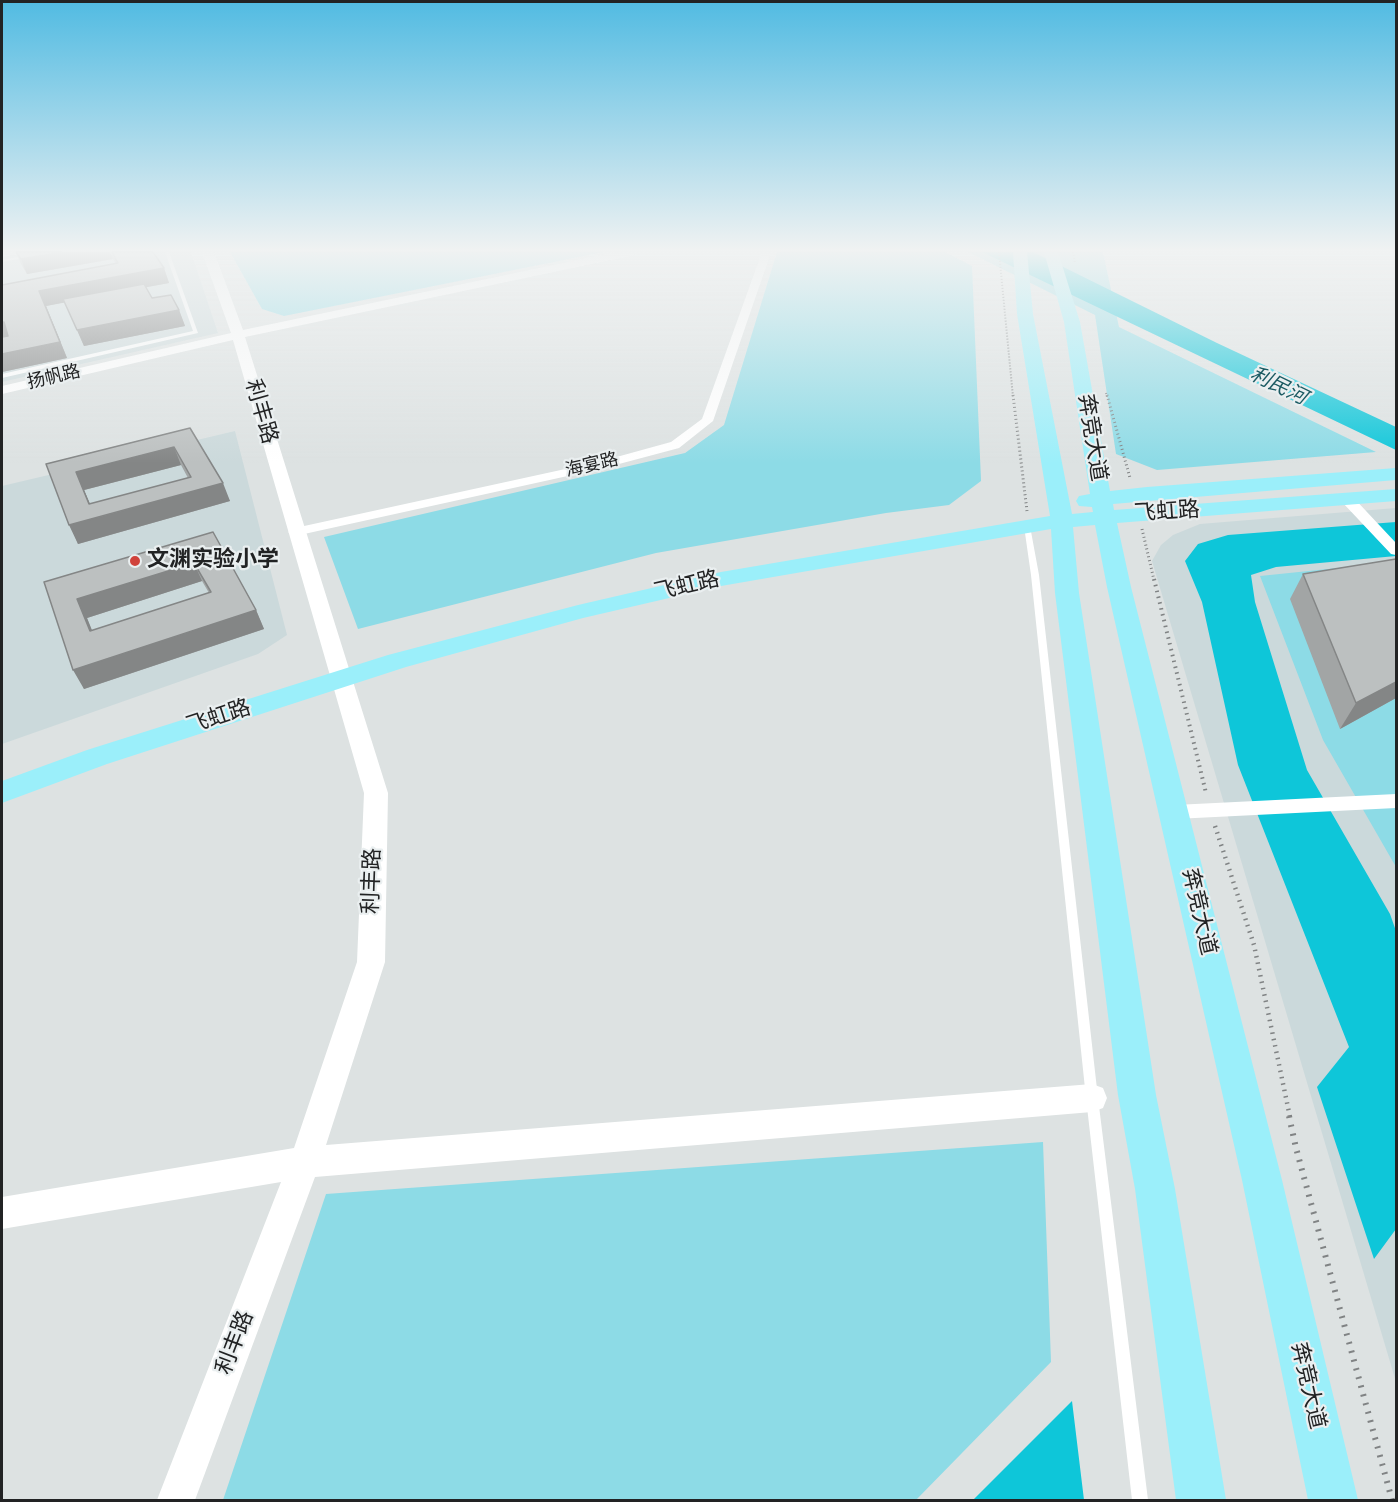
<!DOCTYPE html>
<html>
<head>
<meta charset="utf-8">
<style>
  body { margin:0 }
  #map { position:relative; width:1398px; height:1502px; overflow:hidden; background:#dde2e2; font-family:Jost,sans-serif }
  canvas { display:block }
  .frame { position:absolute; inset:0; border:3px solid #222324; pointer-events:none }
</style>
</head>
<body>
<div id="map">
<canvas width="1398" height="1502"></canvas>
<div class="frame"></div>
</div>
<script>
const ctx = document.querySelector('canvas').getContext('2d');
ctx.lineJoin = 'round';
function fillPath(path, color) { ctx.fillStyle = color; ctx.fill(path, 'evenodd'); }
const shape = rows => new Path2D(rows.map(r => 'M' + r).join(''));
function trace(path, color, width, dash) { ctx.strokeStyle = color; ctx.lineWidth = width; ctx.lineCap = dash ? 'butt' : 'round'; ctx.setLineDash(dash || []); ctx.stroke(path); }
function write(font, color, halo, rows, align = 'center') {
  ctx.font = font + ' Jost,"Noto Sans SC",sans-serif'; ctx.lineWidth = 4.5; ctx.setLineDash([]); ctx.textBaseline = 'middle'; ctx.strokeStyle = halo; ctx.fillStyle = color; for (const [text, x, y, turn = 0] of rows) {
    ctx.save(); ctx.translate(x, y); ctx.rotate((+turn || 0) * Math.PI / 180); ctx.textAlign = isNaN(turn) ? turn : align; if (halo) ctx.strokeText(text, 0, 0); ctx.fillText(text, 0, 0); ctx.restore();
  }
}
const built = shape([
  [31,252,191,252,218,333,2,382,2,257],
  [235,431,287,635,258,654,2,744,2,486],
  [1396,508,1396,1382,1152,561,1161,545,1173,535,1200,524]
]);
const green = shape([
  [230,252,604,252,284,316,262,309],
  [777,252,945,252,972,266,981,481,949,505,886,513,656,553,358,629,324,537,685,453,724,425],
  [968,252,1103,252,1119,327,1376,452,1157,470,1116,454,1095,315],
  [1396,562,1396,867,1323,740,1260,576],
  [1043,1142,1051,1362,916,1500,223,1500,326,1194]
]);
const water = shape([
  [982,252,1033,252,1217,343,1396,427,1396,450],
  [1396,522,1396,556,1276,567,1251,575,1255,602,1307,770,1390,914,1396,931,1396,1229,1374,1259,1317,1087,1349,1047,1238,765,1202,602,1185,561,1198,544,1228,535],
  [1072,1401,1084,1500,973,1500]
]);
const pathFar4 = shape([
  [999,252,1013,397],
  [1073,252,1075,263],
  [1106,393,1107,397]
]);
const pathFar3 = shape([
  [1013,395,1027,511],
  [1107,395,1130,478],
  [1142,529,1154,580]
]);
const pathFar2 = shape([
  [1154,579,1206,793]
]);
const pathFar1 = shape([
  [1215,826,1254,945,1290,1117]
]);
const path = shape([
  [1289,1116,1296,1148,1392,1500]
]);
const service = shape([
  [44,252,56,252,2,262,2,260,44,252],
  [165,252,169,252,198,333,2,378,2,374,193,331,165,252],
  [1027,524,1030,526,1039,575,1098,1098,1148,1500,1132,1500,1086,1098,1031,575,1024,526,1027,524]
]);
const minor = shape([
  [762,252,771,252,713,421,679,448,604,468,295,536,288,532,295,528,602,461,671,442,702,419,762,252],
  [1347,495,1352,496,1396,543,1396,555,1391,554,1342,502,1340,499,1342,496,1347,495],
  [1396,794,1396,808,1175,819,1168,817,1165,812,1168,807,1175,805,1396,794]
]);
const tertiary = shape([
  [202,252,214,252,243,330,616,252,639,252,634,255,245,337,388,793,385,962,326,1145,1092,1084,1103,1088,1107,1098,1103,1108,1092,1112,315,1177,195,1500,157,1500,281,1182,2,1229,2,1197,294,1148,357,962,364,793,233,340,2,394,2,386,231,333,202,252]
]);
const primary = shape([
  [1013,252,1027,252,1033,314,1072,514,1093,512,1092,507,1079,506,1076,501,1079,496,1090,494,1064,322,1044,252,1058,252,1080,322,1110,491,1147,487,1396,468,1396,480,1113,504,1114,510,1396,489,1396,501,1117,523,1131,587,1282,1180,1358,1500,1308,1500,1242,1180,1107,587,1095,525,1073,527,1079,593,1156,1095,1175,1189,1226,1500,1176,1500,1135,1189,1118,1095,1055,593,1051,529,721,586,583,618,406,667,107,764,2,803,2,781,87,750,388,655,578,605,721,572,1050,516,1017,314,1013,252]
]);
const wall = shape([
  [16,252,153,252,164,268,169,283,146,287,152,298,179,310,185,326,84,346,65,302,46,306,67,358,2,372,2,285,116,264,113,259,27,274,21,264],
  [190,428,230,501,78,544,46,464],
  [181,465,188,478,90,504,84,490],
  [213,532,256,610,264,629,84,689,44,582],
  [202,581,209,593,92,631,87,618],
  [1303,574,1396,698,1340,729,1290,599]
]);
const shadedWall = shape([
  [62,252,110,252,113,259,27,274,21,259],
  [164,268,169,283,46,306,67,358,2,372,2,354,39,291],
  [179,310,185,326,84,346,77,330],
  [2,322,4,322,11,338,2,340],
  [174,447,181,465,84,490,96,518,223,483,230,501,78,544,69,525,76,472],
  [194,563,202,581,87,618,100,650,90,631,77,599],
  [256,610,264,629,84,689,73,670],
  [1396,682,1396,698,1340,729,1356,703]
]);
const building = shape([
  [16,252,62,252,21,259,16,252],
  [112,252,153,252,164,268,39,291,60,342,2,354,2,337,8,336,4,322,2,322,2,285,118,263,112,252],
  [144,284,152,298,171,295,179,310,77,330,63,299,144,284],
  [190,428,223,483,69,525,46,464,190,428],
  [174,447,191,477,89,504,76,472,174,447],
  [213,532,256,610,73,670,44,582,213,532],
  [194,563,211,592,90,631,77,599,194,563],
  [1396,559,1396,682,1356,703,1303,574,1396,559]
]);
const markers = [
  [135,561,6,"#d0423b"]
];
const farStreetnames = [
  ["扬帆路",54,378,-13],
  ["海宴路",592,466,-13]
];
const farWaternames = [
  ["利民河",1278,387,26]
];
const streetNames = [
  ["利丰路",260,412,74],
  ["奔竞大道",1091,438,81],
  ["飞虹路",1167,513,-4],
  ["飞虹路",687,587,-13],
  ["飞虹路",219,718,-18],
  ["利丰路",373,881,-88],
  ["奔竞大道",1198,912,77],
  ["利丰路",236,1343,-69],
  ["奔竞大道",1307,1386,77]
];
const poiNames = [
  ["文渊实验小学",147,561]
];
fillPath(built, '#cbd9db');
fillPath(green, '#8ddbe6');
fillPath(water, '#0ec6d9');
trace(pathFar4, '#808384', 2, [1, 2]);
trace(pathFar3, '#808384', 3, [1, 3]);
trace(pathFar2, '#808384', 4, [1.5, 4.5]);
trace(pathFar1, '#808384', 4.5, [1.5, 5]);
trace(path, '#808384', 6, [2, 7]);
fillPath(service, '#fff');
fillPath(minor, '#fff');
fillPath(tertiary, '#fff');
fillPath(primary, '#9beffa');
fillPath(wall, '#a2a5a5');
fillPath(shadedWall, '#848686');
fillPath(building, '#bcc0c0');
trace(building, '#848686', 1.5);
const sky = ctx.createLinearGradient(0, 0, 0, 463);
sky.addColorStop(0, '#51bbe2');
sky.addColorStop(0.54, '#f0f2f2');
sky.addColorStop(1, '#f0f2f200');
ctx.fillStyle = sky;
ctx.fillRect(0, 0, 1398, 463);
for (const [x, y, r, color] of markers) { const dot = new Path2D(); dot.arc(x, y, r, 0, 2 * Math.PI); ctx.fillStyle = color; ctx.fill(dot); trace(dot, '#eaeff0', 2); }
write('18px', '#222324', '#eaeff0', farStreetnames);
write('italic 20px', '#1c5b63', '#eaeff0', farWaternames);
write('22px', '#222324', '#eaeff0', streetNames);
write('bold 22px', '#222324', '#eaeff0', poiNames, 'left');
</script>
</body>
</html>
